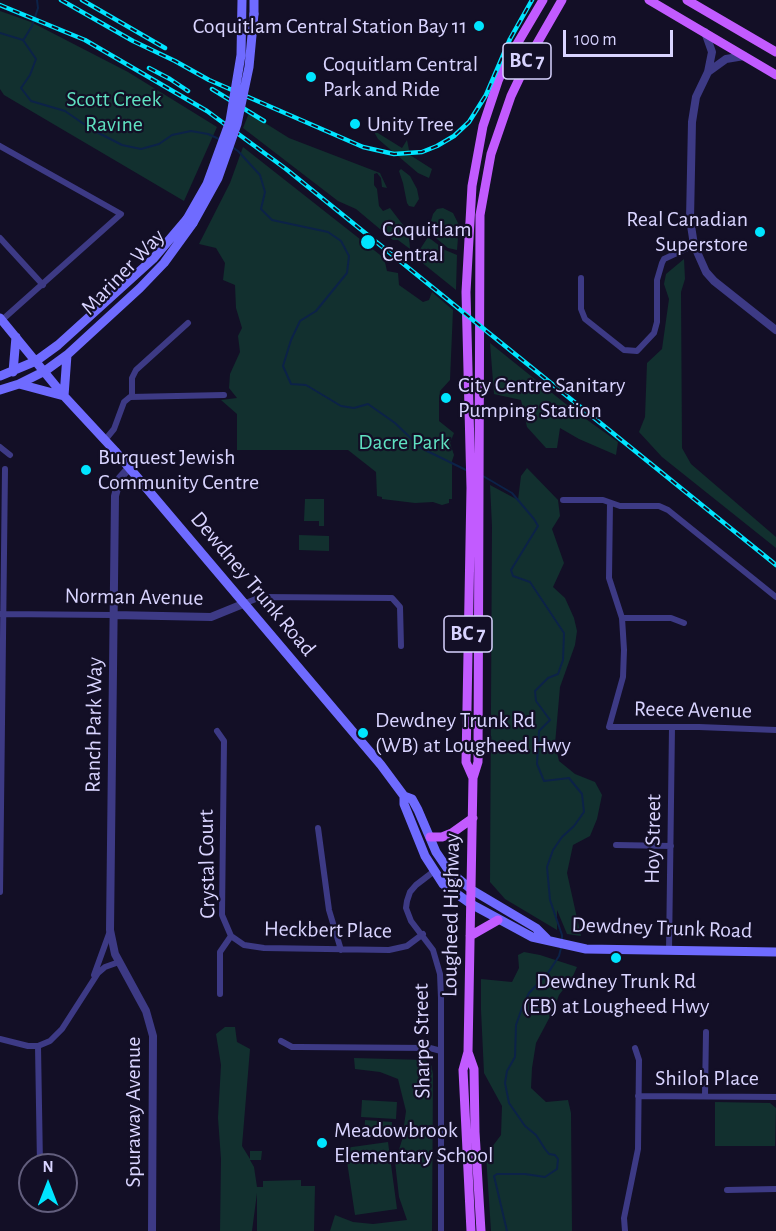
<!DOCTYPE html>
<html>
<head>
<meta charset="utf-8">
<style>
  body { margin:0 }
  #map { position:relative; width:776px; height:1231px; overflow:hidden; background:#130f26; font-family:"Alegreya Sans",sans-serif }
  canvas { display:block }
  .north { position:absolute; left:18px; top:1153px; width:60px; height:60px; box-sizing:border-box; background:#130f26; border:2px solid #625e7d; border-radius:50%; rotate:0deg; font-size:16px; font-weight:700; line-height:24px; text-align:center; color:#d9d4ff }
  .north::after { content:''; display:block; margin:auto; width:21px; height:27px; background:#00e5ff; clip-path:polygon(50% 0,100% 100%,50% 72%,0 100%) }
  .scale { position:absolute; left:563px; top:30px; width:110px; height:27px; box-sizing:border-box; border:3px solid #d9d4ff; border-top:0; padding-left:8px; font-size:18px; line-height:21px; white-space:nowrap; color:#d9d4ff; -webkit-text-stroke:4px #130f26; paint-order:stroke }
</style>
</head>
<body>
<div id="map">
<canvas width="776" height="1231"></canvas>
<div class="north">N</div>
<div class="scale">100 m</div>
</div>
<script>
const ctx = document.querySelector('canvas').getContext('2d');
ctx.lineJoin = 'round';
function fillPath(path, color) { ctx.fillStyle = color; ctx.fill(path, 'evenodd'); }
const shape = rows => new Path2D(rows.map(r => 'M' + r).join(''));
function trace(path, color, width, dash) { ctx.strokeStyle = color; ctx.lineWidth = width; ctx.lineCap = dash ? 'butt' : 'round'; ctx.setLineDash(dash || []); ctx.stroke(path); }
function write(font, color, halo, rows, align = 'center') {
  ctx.font = font + ' "Alegreya Sans",sans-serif'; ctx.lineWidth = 4.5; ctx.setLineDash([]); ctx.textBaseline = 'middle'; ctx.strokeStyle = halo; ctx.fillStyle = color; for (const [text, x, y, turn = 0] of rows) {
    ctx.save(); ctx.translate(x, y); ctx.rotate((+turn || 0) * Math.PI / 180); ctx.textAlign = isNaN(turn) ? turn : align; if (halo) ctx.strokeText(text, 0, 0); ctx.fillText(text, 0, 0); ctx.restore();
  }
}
const green = shape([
  [0,11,31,22,128,72,217,127,184,201,4,95,0,89],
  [249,113,289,138,380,173,387,188,382,187,381,178,377,173,374,174,374,185,377,189,379,206,383,211,390,208,403,225,409,235,410,249,398,240,393,240,356,209,338,201,243,128],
  [373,130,402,148,407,140,410,155,432,169,429,178,418,173,378,139],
  [243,147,384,258,387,271,398,273,399,285,423,302,429,300,432,292,453,310,450,380,440,391,439,402,439,421,454,433,450,443,454,455,452,461,452,499,449,499,449,503,442,505,433,502,415,503,382,499,382,497,377,496,376,472,348,450,237,450,237,414,221,400,237,398,229,388,230,374,240,352,238,336,242,328,236,308,235,285,223,280,225,263,216,248,199,244,230,183],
  [401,169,410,176,417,189,419,199,414,207,409,206,407,203,403,183,399,171],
  [443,208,453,213,459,225,457,250,448,248,431,234,433,230,430,227,430,225,434,224,434,222,431,221,433,214,437,209],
  [428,237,445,250,457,255,456,290,415,257],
  [684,259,685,279,681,292,682,448,691,464,776,537,776,548,662,457,639,432,645,417,647,363,662,349,669,299,664,284,666,274],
  [490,343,572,409,618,442,616,455,579,439,560,428,557,448,546,448,527,427,521,400,494,394],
  [527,468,558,500,560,516,552,529,564,563,553,587,565,598,574,618,577,631,575,645,560,687,555,744,559,761,575,774,595,782,602,795,597,819,590,836,573,845,567,873,581,936,567,934,557,910,557,930,505,899,490,882,492,526,490,485,518,500,521,476],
  [305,499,324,499,324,526,319,526,319,521,304,521],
  [299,535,329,536,329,551,299,550],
  [524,952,540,955,577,967,572,978,559,995,553,1011,536,1043,532,1068,531,1088,546,1102,568,1100,571,1113,572,1231,491,1231,486,1155,501,1135,502,1106,484,1073,481,1010,481,979,512,982,519,968,518,955],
  [225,1027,235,1027,237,1042,250,1049,242,1146,250,1159,250,1151,262,1151,261,1160,250,1160,254,1167,257,1187,263,1187,263,1181,301,1180,301,1186,315,1186,314,1231,257,1231,257,1193,252,1231,220,1231,221,1159,218,1118,221,1065,216,1034],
  [354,1058,425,1060,431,1064,433,1074,432,1231,330,1231,335,1215,353,1222,373,1224,407,1220,399,1197,395,1162,402,1140,406,1111,398,1079,380,1072,355,1069],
  [362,1100,397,1102,396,1119,361,1117],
  [715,1102,770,1103,776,1108,775,1146,715,1146],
  [365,1120,392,1122,391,1139,364,1137],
  [388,1142,397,1209,355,1215,345,1148]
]);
const stream = shape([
  [0,33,23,40],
  [24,39,32,26,38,8,37,0],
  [23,40,36,59,30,75,21,88,31,101,65,111,91,129,122,145,141,149,159,144,172,135,191,131,208,134,219,139],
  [232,147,238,151,260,175,265,192,261,209,272,220,328,232,341,241,349,256,347,273,316,311,300,321,291,340,283,366,291,384,306,385,341,406,354,408,368,404,395,423,421,448,466,470],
  [483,476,512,493,534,519,538,526,511,570,513,576,530,582,564,633,563,660,558,674,548,678,535,691,536,701,550,720,539,731,537,764,544,781,569,778,582,794,584,812,574,826,562,837,553,850,547,867,550,900,562,935,562,942],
  [507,1231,494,1176,497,1174,525,1174,545,1177,557,1169,558,1159,555,1155,549,1154,545,1149,536,1135,525,1126,509,1103,505,1083,507,1071,515,1057,516,1025,522,1008,529,993,548,973,559,956,561,948]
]);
const minor = shape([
  [0,146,121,214,2,320],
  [0,238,43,285],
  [581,278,581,309,585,319,624,350,637,351,654,333,657,322,657,280,662,263,664,259,694,245],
  [132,396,132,378,136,370,188,323],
  [105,440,114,429,124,402,130,397,224,395],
  [0,447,10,455],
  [563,500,603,500,620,506,659,506,668,510,776,597],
  [610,503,609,578,622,618,624,650,623,677,609,727,699,727,776,730],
  [243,604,261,597,392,598,400,607,401,646],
  [1,614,113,615],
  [622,618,671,618,684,623],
  [217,731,224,741,222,915,231,936,244,945,264,948,389,950,407,946,423,934],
  [318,828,329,910,341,950],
  [616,845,671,846],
  [433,872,416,885,410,892,407,901,406,908,411,921,433,950,440,974,441,998,441,1231],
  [0,892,5,469],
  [669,951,672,727],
  [94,975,110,931],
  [220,994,220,952,231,936],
  [0,1039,28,1046,38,1046,50,1041,62,1029,98,973,105,967,119,962],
  [281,1041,292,1047,299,1047,430,1048,441,1051],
  [38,1046,40,1165],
  [705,1095,706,1032],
  [638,1096,776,1097],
  [727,1190,776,1189],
  [625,1231,624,1218,638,1149,639,1060,635,1048]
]);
const tertiary = shape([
  [705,32,712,52,708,72,696,97,692,122,690,219,694,245,706,272,714,281,776,330],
  [708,72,726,59,744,56],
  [129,468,120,478,115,496,110,930,115,954,146,1011,153,1036,152,1231],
  [113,615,211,617,243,604]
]);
const secondary = shape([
  [254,14,254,0],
  [0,318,64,396,115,451,381,765,404,796,412,799,418,810,436,852,449,871,472,890,536,928,547,939],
  [13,372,16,337],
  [0,376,36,361,58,345,153,259,187,219],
  [19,384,64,396],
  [0,390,19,384,45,371,67,355,140,288,164,263,193,223],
  [64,396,67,355],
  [404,796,404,804,425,856,443,884,471,904,532,937,586,949,776,952]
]);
const primary = shape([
  [649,0,776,75],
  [687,0,776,52],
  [473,778,466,762,471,488,466,292,472,186,483,126,498,81,507,61,543,0],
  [430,837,442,837,452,833,473,818],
  [470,936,498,920],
  [468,1052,474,1069,475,1132,481,1231],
  [471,1231,463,1070,468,1052,473,778,478,762,480,215,491,154,511,96,531,54,562,0]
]);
const rail = shape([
  [61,0,133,41,175,61,209,80,363,147,394,154,422,152,437,146,454,136,469,122,486,95,510,39,532,0],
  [82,0,165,48],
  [0,5,85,40,207,111,286,169,776,565],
  [149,68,170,79,188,91],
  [212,89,264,121]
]);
const secondaryBridge = shape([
  [187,219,207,184,230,121,241,55,242,0],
  [193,223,218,178,237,124,249,67,254,14]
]);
const markers = [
  [479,26,6,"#00e5ff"],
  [311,77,6,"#00e5ff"],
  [355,124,6,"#00e5ff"],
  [760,232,6,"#00e5ff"],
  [368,242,8,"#00e5ff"],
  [446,398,6,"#00e5ff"],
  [86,470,6,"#00e5ff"],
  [363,733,6,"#00e5ff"],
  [616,958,6,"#00e5ff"],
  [322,1143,6,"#00e5ff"]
];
const shields = [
  [527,61,48],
  [468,634,48]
];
const shieldNames = [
  ["BC 7",527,61],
  ["BC 7",468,634]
];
const poiNames = [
  ["Coquitlam Central Station Bay 11",467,26,"right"],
  ["Coquitlam Central",323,64],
  ["Park and Ride",323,89],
  ["Unity Tree",367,124],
  ["Real Canadian",748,219,"right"],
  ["Superstore",748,244,"right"],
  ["Coquitlam",382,229],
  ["Central",382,254],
  ["City Centre Sanitary",458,385],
  ["Pumping Station",458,410],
  ["Burquest Jewish",98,457],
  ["Community Centre",98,482],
  ["Dewdney Trunk Rd",375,720],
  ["(WB) at Lougheed Hwy",375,745],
  ["Dewdney Trunk Rd",616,981,"center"],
  ["(EB) at Lougheed Hwy",616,1006,"center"],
  ["Meadowbrook",334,1130],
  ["Elementary School",334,1155]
];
const parkNames = [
  ["Scott Creek",114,99],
  ["Ravine",114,124],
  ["Dacre Park",404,442]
];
const streetNames = [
  ["Mariner Way",123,272,-46],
  ["Dewdney Trunk Road",253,584,50],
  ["Norman Avenue",134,597,1],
  ["Reece Avenue",693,710,1],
  ["Ranch Park Way",94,725,-89],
  ["Hoy Street",653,839,-89],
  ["Crystal Court",207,864,-91],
  ["Lougheed Highway",451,915,-89],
  ["Dewdney Trunk Road",662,928,2],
  ["Heckbert Place",328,930,1],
  ["Sharpe Street",422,1041,-91],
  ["Shiloh Place",707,1078],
  ["Spuraway Avenue",133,1112,-90]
];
fillPath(green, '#12302f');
trace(stream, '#0c2248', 2);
trace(minor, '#3d3a85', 6);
trace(tertiary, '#3d3a85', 8);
trace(secondary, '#6f6bff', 9);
trace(primary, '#c25bff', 9);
trace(rail, '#00e5ff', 4.5);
trace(rail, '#130f26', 2, [7]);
trace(secondaryBridge, '#6f6bff', 9);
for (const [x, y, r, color] of markers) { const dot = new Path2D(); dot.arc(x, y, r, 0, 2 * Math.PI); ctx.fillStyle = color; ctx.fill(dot); trace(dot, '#130f26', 2); }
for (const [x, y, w] of shields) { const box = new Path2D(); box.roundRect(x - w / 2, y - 18, w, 36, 4.5); ctx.fillStyle = '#130f26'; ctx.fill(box); trace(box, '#d9d4ff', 1.5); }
write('bold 21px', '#d9d4ff', null, shieldNames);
write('22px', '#d9d4ff', '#130f26', poiNames, 'left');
write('22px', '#5fe0c0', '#130f26', parkNames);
write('22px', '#d9d4ff', '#130f26', streetNames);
</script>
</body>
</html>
